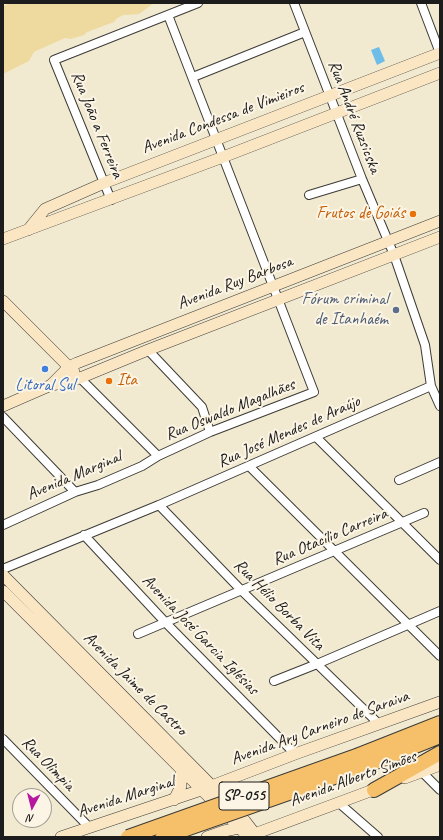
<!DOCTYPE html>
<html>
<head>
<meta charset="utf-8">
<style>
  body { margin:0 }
  #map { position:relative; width:443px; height:840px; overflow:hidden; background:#f1ead0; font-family:Caveat,sans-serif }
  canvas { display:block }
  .frame { position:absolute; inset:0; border:4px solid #1c1c1c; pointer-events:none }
  .north { position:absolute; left:12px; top:788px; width:40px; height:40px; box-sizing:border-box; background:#fcf5e5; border:1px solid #a29e95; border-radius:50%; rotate:187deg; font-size:11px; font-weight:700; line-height:16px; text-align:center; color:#1c1c1c }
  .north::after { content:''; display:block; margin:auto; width:14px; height:18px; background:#b5179e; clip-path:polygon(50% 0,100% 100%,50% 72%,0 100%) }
</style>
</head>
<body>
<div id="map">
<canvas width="443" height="840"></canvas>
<div class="frame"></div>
<div class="north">N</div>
</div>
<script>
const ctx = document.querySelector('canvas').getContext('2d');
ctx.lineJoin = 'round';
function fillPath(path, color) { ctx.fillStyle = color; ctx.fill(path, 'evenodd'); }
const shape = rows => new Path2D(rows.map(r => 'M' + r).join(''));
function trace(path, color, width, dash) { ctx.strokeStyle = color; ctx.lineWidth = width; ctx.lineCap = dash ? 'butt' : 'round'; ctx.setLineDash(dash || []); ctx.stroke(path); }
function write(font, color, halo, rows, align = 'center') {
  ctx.font = font + ' Caveat,sans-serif'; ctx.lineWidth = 4; ctx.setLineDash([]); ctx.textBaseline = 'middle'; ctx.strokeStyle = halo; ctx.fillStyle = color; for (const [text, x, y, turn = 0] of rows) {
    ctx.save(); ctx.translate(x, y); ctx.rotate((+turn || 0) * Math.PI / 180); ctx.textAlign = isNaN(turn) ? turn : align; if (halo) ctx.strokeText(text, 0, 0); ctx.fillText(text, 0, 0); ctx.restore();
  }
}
const sand = shape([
  [11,3,154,3,139,14,124,15,117,18,114,22,87,32,84,35,71,39,65,38,38,50,34,52,29,61,3,74,3,6]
]);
const water = shape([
  [379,47,385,61,377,65,371,50]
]);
const street = shape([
  [294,3,362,179,394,255,425,345,431,386,440,406],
  [421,3,440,53],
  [193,77,305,32],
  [309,195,362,179],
  [111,200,54,60,198,3],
  [148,350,202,407,210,432],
  [80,378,158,456],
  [3,417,75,492],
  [316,437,440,560],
  [249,466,440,656],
  [399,480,440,462],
  [159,505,242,591,379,724],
  [3,525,75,492,98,485,142,466,158,456,210,432,314,392,168,15],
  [84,535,166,623,295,754],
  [3,569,159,505,431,386],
  [138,634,424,513],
  [274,681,317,664,440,611],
  [3,739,89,827],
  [422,772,440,790],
  [339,803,378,837]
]);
const secondary = shape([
  [28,230,45,209,104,183,440,53],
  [3,239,223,157,440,73],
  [3,301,74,372],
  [50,386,69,367,77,363,440,221],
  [3,406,49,386,80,378,148,350,440,237],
  [3,575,214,788,245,821,255,834],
  [3,591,239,827,247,836],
  [405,778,440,765],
  [174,800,181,786,181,770],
  [249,836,381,787],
  [61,837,201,790,295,754,440,702],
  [207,837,224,831,244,827]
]);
const highway = shape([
  [359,755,440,723],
  [363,767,440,736],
  [374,790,440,753]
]);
const highwayBridge = shape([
  [128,837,359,755],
  [163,837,363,767]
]);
const markers = [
  [413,214,4,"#e8710a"],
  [396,310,4,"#5c6f8a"],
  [45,369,4,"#3f7fe0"],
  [109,381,4,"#e8710a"]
];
const shields = [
  [244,796,50]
];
const shieldNames = [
  ["SP-055",244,796]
];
const streetNames = [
  ["Rua André Ruzsicska",354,117,69],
  ["Avenida Condessa de Vimieiros",223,118,-21],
  ["Rua João a Ferreira",97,125,68],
  ["Avenida Ruy Barbosa",235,283,-21],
  ["Rua Oswaldo Magalhães",230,410,-22],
  ["Rua José Mendes de Araújo",289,432,-24],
  ["Avenida Marginal",74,476,-23],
  ["Rua Otacílio Carreira",330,537,-23],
  ["Rua Hélio Borba Vita",279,605,45],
  ["Avenida José Garcia Iglésias",200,635,46],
  ["Avenida Jaime de Castro",135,684,45],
  ["Avenida Ary Carneiro de Saraiva",320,728,-20],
  ["Rua Olimpia",48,764,46],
  ["Avenida Alberto Simões",353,779,-20],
  ["Avenida Marginal",126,797,-18]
];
const foodNames = [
  ["Frutos de Goiás",405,214],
  ["Ita",117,381,"left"]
];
const serviceNames = [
  ["Fórum criminal",388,300],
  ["de Itanhaém",388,320]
];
const shopNames = [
  ["Litoral Sul",45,386]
];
fillPath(sand, '#eeda9e');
fillPath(water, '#6ebce8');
trace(street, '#3c3b37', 10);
trace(secondary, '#3c3b37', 12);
trace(highway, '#3c3b37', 16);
trace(street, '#fff', 8);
trace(secondary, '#fbe6c4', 11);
trace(highway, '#f6c06b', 14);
trace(highwayBridge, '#3c3b37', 16, []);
trace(highwayBridge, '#f6c06b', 14);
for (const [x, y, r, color] of markers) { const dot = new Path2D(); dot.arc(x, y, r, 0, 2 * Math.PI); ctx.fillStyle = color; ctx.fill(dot); trace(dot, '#fcf5e5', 1.5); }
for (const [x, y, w] of shields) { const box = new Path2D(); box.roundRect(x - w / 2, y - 14, w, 28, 3); ctx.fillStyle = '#fcf5e5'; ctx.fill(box); trace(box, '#1c1c1c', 1); }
write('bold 16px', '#1c1c1c', null, shieldNames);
write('17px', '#1c1c1c', '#fcf5e5', streetNames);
write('17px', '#c56008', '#fcf5e5', foodNames, 'right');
write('17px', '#4e5e75', '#fcf5e5', serviceNames, 'right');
write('17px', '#366cbe', '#fcf5e5', shopNames);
</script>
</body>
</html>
